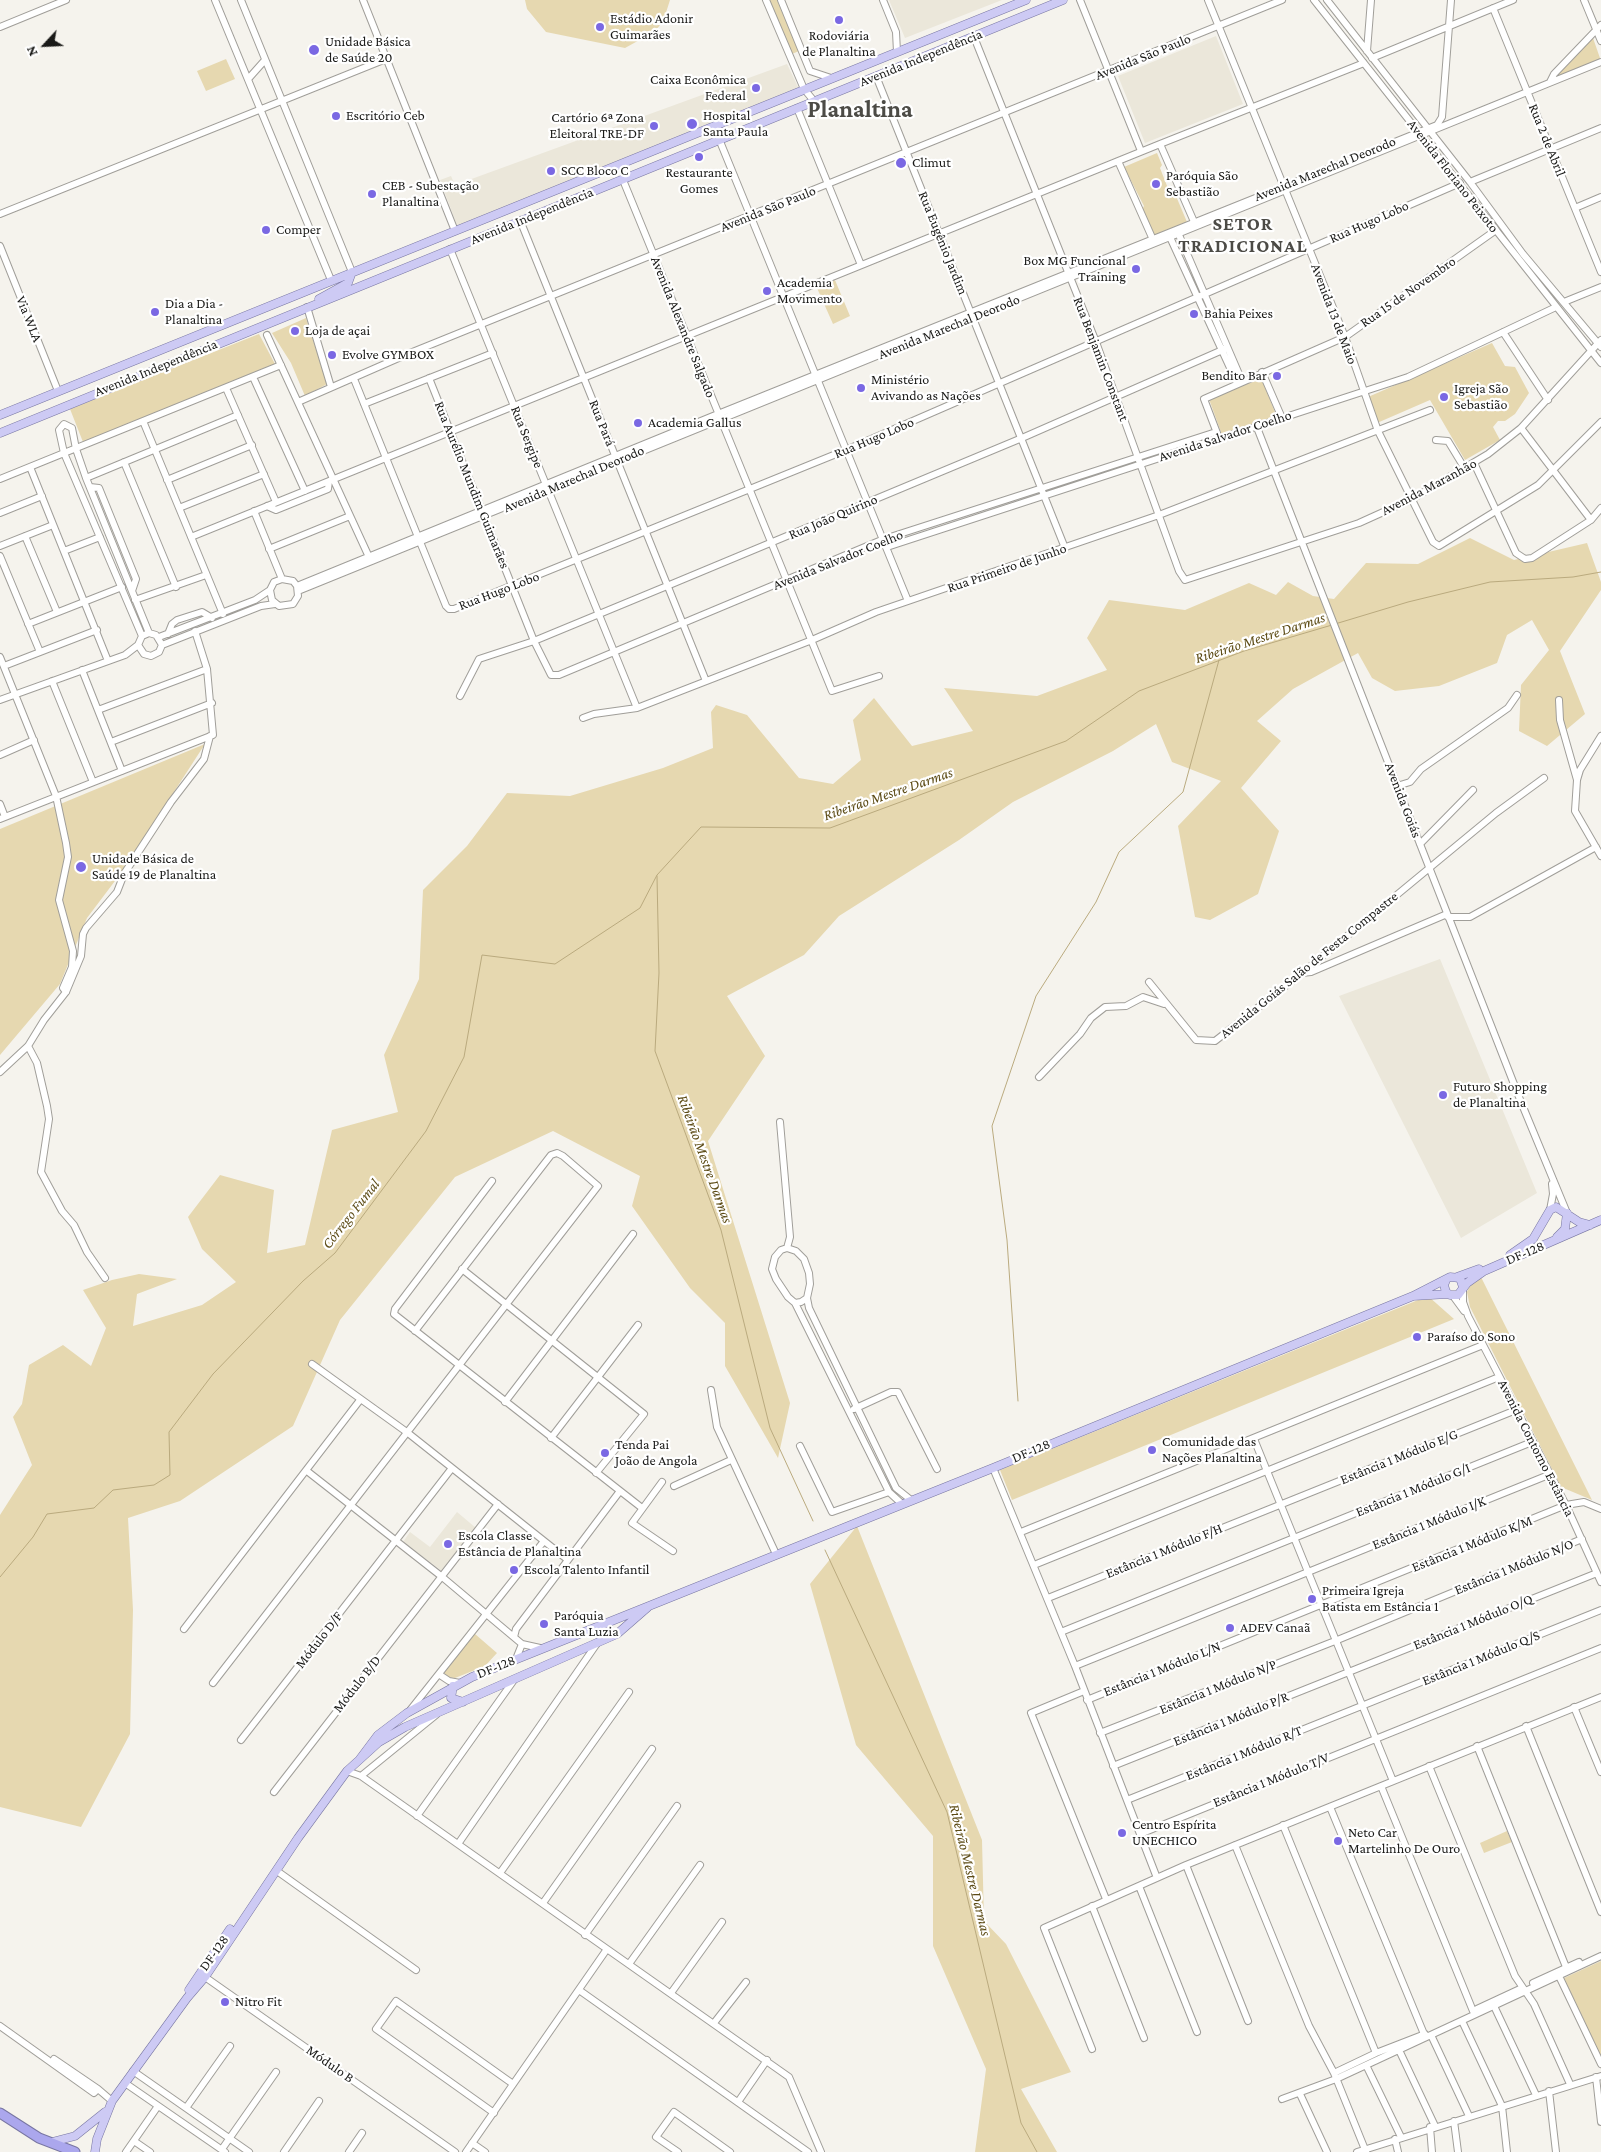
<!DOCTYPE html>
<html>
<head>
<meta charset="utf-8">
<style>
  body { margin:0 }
  #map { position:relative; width:1601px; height:2152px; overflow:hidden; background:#f5f3ed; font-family:"Crimson Pro",serif }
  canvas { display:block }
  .north { position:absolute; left:20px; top:20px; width:50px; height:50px; -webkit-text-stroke:4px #fff; paint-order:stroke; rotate:245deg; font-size:14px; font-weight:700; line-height:20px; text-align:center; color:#1a1a18 }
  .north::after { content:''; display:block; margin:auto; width:18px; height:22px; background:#1a1a18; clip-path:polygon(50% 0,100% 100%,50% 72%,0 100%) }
</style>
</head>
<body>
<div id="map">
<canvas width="1601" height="2152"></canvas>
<div class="north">N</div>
</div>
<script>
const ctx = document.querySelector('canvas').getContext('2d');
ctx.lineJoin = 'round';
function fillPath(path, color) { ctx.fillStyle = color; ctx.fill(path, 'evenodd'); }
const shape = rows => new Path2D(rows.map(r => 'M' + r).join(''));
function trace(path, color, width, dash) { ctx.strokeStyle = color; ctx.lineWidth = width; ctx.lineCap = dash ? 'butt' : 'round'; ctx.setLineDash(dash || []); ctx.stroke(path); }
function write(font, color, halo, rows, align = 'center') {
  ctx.font = font + ' "Crimson Pro",serif'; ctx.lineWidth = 4.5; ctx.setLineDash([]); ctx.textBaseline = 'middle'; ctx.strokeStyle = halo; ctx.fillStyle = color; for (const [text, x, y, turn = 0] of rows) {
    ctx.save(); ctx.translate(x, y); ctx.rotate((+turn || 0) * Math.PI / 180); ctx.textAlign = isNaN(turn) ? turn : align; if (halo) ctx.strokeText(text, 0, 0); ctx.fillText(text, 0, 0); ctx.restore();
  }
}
const built = shape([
  [889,0,1002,0,905,38],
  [1216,36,1243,104,1145,143,1118,76],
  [787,64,799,89,458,228,440,180,451,176,455,185],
  [1440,959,1537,1193,1461,1238,1339,996],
  [457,1512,476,1528,442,1571,403,1542,410,1532,430,1547]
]);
const green = shape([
  [525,0,670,0,663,22,654,32,625,48,546,32,527,9],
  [769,0,777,0,799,51,792,54],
  [1593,38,1601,61,1557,79,1557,75],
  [226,59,235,79,206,91,197,71],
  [1157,153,1162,165,1160,168,1171,196,1176,196,1187,222,1153,236,1142,210,1144,206,1124,167],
  [835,280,850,316,833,324,817,288],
  [306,318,327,384,305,396,291,363,272,333],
  [259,334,275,364,83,442,70,409],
  [1492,343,1505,366,1515,367,1529,393,1515,414,1505,421,1498,421,1493,427,1500,440,1465,460,1430,400,1377,423,1368,397],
  [1261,378,1277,417,1222,435,1209,399],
  [1470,538,1514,560,1587,543,1601,582,1601,590,1560,651,1585,714,1547,746,1519,731,1521,685,1549,650,1532,620,1507,635,1497,663,1439,686,1395,691,1372,678,1358,653,1293,689,1257,721,1281,741,1241,788,1279,831,1258,894,1210,920,1195,917,1178,826,1221,781,1172,762,1156,724,1113,751,1013,802,959,840,839,916,804,955,727,996,765,1056,708,1141,790,1403,778,1458,725,1366,725,1323,690,1288,632,1206,640,1176,553,1131,455,1177,340,1320,293,1426,180,1501,128,1518,133,1610,130,1734,81,1827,0,1807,0,1515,32,1465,13,1417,22,1404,29,1365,63,1345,91,1366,106,1328,83,1290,112,1280,139,1274,177,1279,137,1294,133,1326,202,1305,236,1282,202,1249,188,1217,220,1175,274,1190,267,1253,305,1245,332,1130,398,1112,384,1055,419,979,423,890,467,846,507,793,570,796,663,768,713,748,711,712,716,705,747,715,799,778,833,784,861,760,853,720,874,698,912,746,973,731,944,688,1037,696,1107,670,1087,638,1109,600,1185,610,1249,583,1276,595,1288,582,1313,596,1334,599,1366,563,1418,564],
  [205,744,124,869,87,918,60,984,0,1055,0,829],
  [1481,1277,1592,1500,1561,1487,1470,1307,1467,1292,1471,1283],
  [1428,1296,1454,1319,1012,1500,1000,1470],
  [857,1526,982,1840,984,1921,1006,1944,1071,2072,1021,2089,1057,2152,975,2152,986,2069,933,1946,933,1836,856,1745,810,1584],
  [475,1634,497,1653,485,1666,455,1678,446,1677,444,1672],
  [1507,1831,1512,1842,1484,1853,1480,1843],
  [1601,1961,1601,2059,1564,1978]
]);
const stream = shape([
  [1335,624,1408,602,1490,582,1573,577,1601,572],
  [657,876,659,973,655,1051,721,1230,770,1428,813,1521],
  [1018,1401,1007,1240,992,1126,1036,996,1096,902,1119,852,1183,792,1219,660],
  [825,1550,947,1812,1021,2123,1037,2152],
  [0,1577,33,1537,47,1514,94,1508,113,1490,154,1485,170,1475,169,1432,213,1374,303,1281,335,1253,426,1131,464,1057,482,955,555,964,640,908,657,875,701,827,830,828,1066,741,1139,691,1244,651,1332,625]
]);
const minor = shape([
  [215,0,331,280],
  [241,0,352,272],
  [363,0,455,231],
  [766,0,804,89,814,101],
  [781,0,810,71,831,78],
  [883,0,896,32,897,52],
  [1080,0,1141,151],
  [1208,0,1345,337,1378,431,1433,542,1439,546,1538,485,1601,422],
  [1314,0,1601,363],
  [1327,0,1470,182,1523,254,1601,347],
  [1584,0,1601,41],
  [1493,8,1601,272],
  [0,27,66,0],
  [974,37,1096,342,1179,571,1185,580,1359,523,1412,499,1488,454,1521,428,1601,340],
  [1367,51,1371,0],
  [1372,58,1513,0],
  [876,76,1065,548],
  [249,78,265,60],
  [1550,82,1554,74,1601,25],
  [797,108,861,265],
  [719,139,908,601],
  [1160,144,1195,224],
  [1118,161,1154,242],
  [623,180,832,691,879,676],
  [1470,182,1601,128],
  [1575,208,1601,197],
  [0,214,386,59],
  [520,220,706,681],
  [1169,235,1237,383],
  [1179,235,1242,381],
  [0,246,58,391],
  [450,249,637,708],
  [1564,302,1601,287],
  [307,307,331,387],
  [1503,332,1548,400],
  [267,335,369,557],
  [1262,372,1282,418],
  [253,377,305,491],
  [429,378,534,641,551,675,559,675,884,539,1216,432],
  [354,379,446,606,449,609,454,609,846,450,1460,183],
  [226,388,276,502],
  [298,402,410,353,1282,0],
  [364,404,493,353],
  [143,421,223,614],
  [1256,425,1521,1102,1567,1213],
  [1521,428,1591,520],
  [1217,433,1204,399,1345,337,1496,230],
  [1436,440,1448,441,1465,469],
  [124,462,176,587],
  [1474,463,1516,553,1525,559,1532,558,1591,520,1601,508],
  [30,467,108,661],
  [86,478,238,415],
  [0,479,281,365],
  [167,480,252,445],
  [90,487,99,488,136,579,132,591],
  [267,506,276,510,328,489,329,481],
  [179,508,264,474],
  [254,511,282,579],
  [0,513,42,496],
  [25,536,57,612],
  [191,537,1160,144,1364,63],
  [0,546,53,525],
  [887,547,1408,377,1556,307],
  [269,549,350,516],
  [64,551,100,537],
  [0,556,40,652],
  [297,586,718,414,1437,125,1442,117,1451,0],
  [298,591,1601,62],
  [135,600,206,575],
  [28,624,122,587],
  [168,634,172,624,177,620,202,612,212,618],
  [142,636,64,453,59,430,64,424,72,428,76,449,86,478,149,633],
  [159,637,255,600,270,590,274,582,282,579,293,581,297,586,298,596,293,604,279,606,272,600,270,590],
  [162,645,156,635,149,633,142,636,138,645,144,654,151,656,159,652,162,645,261,606,275,604],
  [0,657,56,796,66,843,68,857,59,900,73,951,72,967,63,988,66,992],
  [4,666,97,630],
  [82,670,122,771],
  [52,681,93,782],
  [460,696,479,659,534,641,667,586,1022,438,1227,348],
  [0,700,125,655,138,645],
  [1559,700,1560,720,1577,780],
  [98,710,207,669],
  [583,718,594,714,637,708,812,640,876,612,1159,515,1430,410],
  [1601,736,1580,770,1577,780,1575,811,1601,856],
  [111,742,212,703],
  [0,755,34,740],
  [1397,786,1410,782,1421,769,1508,708,1517,695],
  [0,804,5,817],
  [0,819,213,735,207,669,195,631],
  [1420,844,1473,790],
  [1448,917,1470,917,1596,847],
  [1302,973,1311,972,1447,914],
  [1149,982,1196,1040,1215,1041,1301,974,1496,813,1544,778],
  [28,1046,37,1063,47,1106,49,1119,41,1172,62,1211,74,1225,87,1252,105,1278],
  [0,1072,28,1046,44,1020,66,992,81,956,83,934,86,928,117,892,124,874,171,802,204,759,210,736],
  [1039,1077,1080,1034,1091,1018,1105,1007,1126,1006,1143,997,1164,1004],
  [780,1122,790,1237,787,1248],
  [492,1181,395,1309,394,1314,642,1508],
  [1550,1210,1553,1194,1552,1184],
  [787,1248,796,1251,804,1259,809,1273,810,1284,807,1298,801,1302,795,1303,788,1297,776,1279,772,1269,775,1257,781,1250,787,1248],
  [462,1269,644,1414,596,1473],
  [1463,1290,1463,1302,1468,1316,1566,1505,1601,1582],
  [1453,1296,1464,1311],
  [807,1298,809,1308,896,1488,911,1500],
  [795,1303,889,1492,901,1503],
  [312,1364,408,1433,568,1560],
  [711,1390,717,1427,776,1554],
  [505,1402,633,1234],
  [854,1409,891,1392,898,1392,937,1469],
  [551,1438,638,1325],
  [1254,1439,1393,1781],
  [800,1446,832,1512,889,1492],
  [993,1468,1075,1666,1157,1878],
  [307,1471,441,1576,522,1644,540,1648],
  [662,1482,632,1523,673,1551],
  [674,1486,731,1460],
  [1021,1532,1483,1345],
  [1034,1565,1499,1377],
  [1048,1598,1516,1410],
  [184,1629,360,1400],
  [1061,1632,1532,1442],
  [514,1637,516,1629,620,1491],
  [516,1659,522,1644],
  [1075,1666,1551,1474],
  [440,1675,449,1681,460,1683],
  [213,1683,598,1186,563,1156,557,1153,551,1155,415,1331],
  [1084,1691,1031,1713,1106,1899],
  [1087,1700,1566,1505,1584,1502,1601,1509],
  [1574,1707,1601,1772],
  [411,1709,544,1541],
  [1526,1726,1601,1912],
  [1100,1733,1335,1641,1582,1539],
  [241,1740,452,1468],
  [1477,1746,1566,1967],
  [1113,1766,1597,1573],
  [1429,1766,1515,1976,1534,2004,1570,2084],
  [347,1771,361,1776,789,2077,821,2152],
  [361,1776,436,1715],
  [1381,1786,1473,2011],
  [274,1792,498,1504],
  [1127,1800,1601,1610],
  [1330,1807,1424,2034],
  [417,1816,514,1680],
  [1283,1825,1376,2053],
  [1140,1834,1601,1648],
  [458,1844,598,1642],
  [1235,1845,1309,2026,1334,2073,1366,2152],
  [1186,1865,1248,2021],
  [277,1871,416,1970],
  [500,1873,629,1692],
  [1139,1886,1197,2032],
  [543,1903,652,1749],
  [1092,1906,1144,2038],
  [585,1935,677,1806],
  [629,1964,700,1865],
  [1559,1976,1601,2064],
  [205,1977,455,2152],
  [1533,1983,1579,1962],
  [579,1990,808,2152],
  [671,1993,722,1922],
  [1494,2006,1536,2095],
  [1477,2009,1520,1989],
  [1462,2021,1502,2106,1507,2152],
  [714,2023,746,1982],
  [0,2026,94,2093,98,2089,112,2101],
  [1431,2035,1469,2116],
  [1092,2049,1044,1928,1186,1865,1601,1697],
  [1399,2050,1435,2126],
  [54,2059,98,2089],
  [1366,2065,1401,2137],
  [133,2071,249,2152],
  [1334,2073,1376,2053,1425,2034],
  [1596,2077,1601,2122],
  [125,2083,225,2152],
  [1549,2091,1556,2152],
  [1300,2094,1327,2152],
  [1282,2099,1336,2079,1601,1956],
  [738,2102,767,2060],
  [186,2108,230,2046],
  [494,2113,376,2029,396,2001,513,2084],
  [1454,2121,1458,2152],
  [1430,2127,1432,2152],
  [1395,2139,1398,2152],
  [134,2141,150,2152],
  [472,2143,485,2152],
  [222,2149,276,2072],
  [126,2152,158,2106],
  [284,2152,319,2101],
  [349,2152,362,2133],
  [466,2152,607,1949],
  [678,2152,656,2137,674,2112,730,2152],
  [1357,2152,1601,2076]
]);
const major = shape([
  [319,299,348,283,352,272],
  [0,415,1026,0],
  [0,433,1063,0],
  [1557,1237,1565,1229,1567,1213],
  [1510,1255,1533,1239,1550,1210,1556,1207,1579,1222,1590,1225],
  [1457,1277,1479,1269],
  [1446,1280,1444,1285,1446,1292,1450,1295,1458,1295,1467,1283,1484,1271,1601,1220],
  [1413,1296,1448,1294],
  [453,1686,451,1698,463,1702],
  [360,1759,378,1735,407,1713,472,1677,993,1468,1413,1296,1450,1277,1460,1278,1463,1287],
  [189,1990,230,1929],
  [52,2142,75,2136,105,2112],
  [95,2152,97,2139,112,2101,187,1998,205,1977,298,1838,347,1771,379,1742,405,1727,617,1634,648,1607]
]);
const highway = shape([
  [0,2113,39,2138,75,2152]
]);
const markers = [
  [839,20,5,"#7a68e3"],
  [600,27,5,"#7a68e3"],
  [314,50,6,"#7a68e3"],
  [756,88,5,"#7a68e3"],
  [336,116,5,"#7a68e3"],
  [692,124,6,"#7a68e3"],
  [654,126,5,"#7a68e3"],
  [699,157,5,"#7a68e3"],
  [901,163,6,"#7a68e3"],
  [551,171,5,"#7a68e3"],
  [1156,184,5,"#7a68e3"],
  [372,194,5,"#7a68e3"],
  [266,230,5,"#7a68e3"],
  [1136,269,5,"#7a68e3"],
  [767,291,5,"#7a68e3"],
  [155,312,5,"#7a68e3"],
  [1194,314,5,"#7a68e3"],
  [295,331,5,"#7a68e3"],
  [332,355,5,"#7a68e3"],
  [1277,376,5,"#7a68e3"],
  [861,388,5,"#7a68e3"],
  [1444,397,5,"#7a68e3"],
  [638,423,5,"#7a68e3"],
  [81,867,6,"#7a68e3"],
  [1443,1095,5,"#7a68e3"],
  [1417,1337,5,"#7a68e3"],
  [1152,1450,5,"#7a68e3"],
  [605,1453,5,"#7a68e3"],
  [448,1544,5,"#7a68e3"],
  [514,1570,5,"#7a68e3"],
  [1312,1599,5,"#7a68e3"],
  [544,1624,5,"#7a68e3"],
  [1230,1628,5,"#7a68e3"],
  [1122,1833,5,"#7a68e3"],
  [1338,1841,5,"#7a68e3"],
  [225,2002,5,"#7a68e3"]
];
const poiNames = [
  ["Estádio Adonir",610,19],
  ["Guimarães",610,35],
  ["Rodoviária",839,36,"center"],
  ["de Planaltina",839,52,"center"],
  ["Unidade Básica",325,42],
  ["de Saúde 20",325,58],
  ["Caixa Econômica",746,80,"right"],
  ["Federal",746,96,"right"],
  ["Escritório Ceb",346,116],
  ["Hospital",703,116],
  ["Santa Paula",703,132],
  ["Cartório 6ª Zona",644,118,"right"],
  ["Eleitoral TRE-DF",644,134,"right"],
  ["Climut",912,163],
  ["SCC Bloco C",561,171],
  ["Restaurante",699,173,"center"],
  ["Gomes",699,189,"center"],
  ["Paróquia São",1166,176],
  ["Sebastião",1166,192],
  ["CEB - Subestação",382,186],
  ["Planaltina",382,202],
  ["Comper",276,230],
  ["Box MG Funcional",1126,261,"right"],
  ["Training",1126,277,"right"],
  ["Academia",777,283],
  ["Movimento",777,299],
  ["Dia a Dia -",165,304],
  ["Planaltina",165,320],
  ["Bahia Peixes",1204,314],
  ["Loja de açai",305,331],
  ["Evolve GYMBOX",342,355],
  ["Bendito Bar",1267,376,"right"],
  ["Ministério",871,380],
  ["Avivando as Nações",871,396],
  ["Igreja São",1454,389],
  ["Sebastião",1454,405],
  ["Academia Gallus",648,423],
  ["Unidade Básica de",92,859],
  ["Saúde 19 de Planaltina",92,875],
  ["Futuro Shopping",1453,1087],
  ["de Planaltina",1453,1103],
  ["Paraíso do Sono",1427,1337],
  ["Comunidade das",1162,1442],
  ["Nações Planaltina",1162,1458],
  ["Tenda Pai",615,1445],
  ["João de Angola",615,1461],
  ["Escola Classe",458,1536],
  ["Estância de Planaltina",458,1552],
  ["Escola Talento Infantil",524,1570],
  ["Primeira Igreja",1322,1591],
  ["Batista em Estância 1",1322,1607],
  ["Paróquia",554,1616],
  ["Santa Luzia",554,1632],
  ["ADEV Canaã",1240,1628],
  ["Centro Espírita",1132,1825],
  ["UNECHICO",1132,1841],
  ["Neto Car",1348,1833],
  ["Martelinho De Ouro",1348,1849],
  ["Nitro Fit",235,2002]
];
const streetNames = [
  ["Avenida São Paulo",1143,57,-22],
  ["Avenida Independência",921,58,-22],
  ["Rua 2 de Abril",1547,140,68],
  ["Avenida Marechal Deorodo",1325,169,-22],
  ["Avenida Floriano Peixoto",1453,176,52],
  ["Avenida São Paulo",768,209,-22],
  ["Avenida Independência",532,216,-22],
  ["Rua Hugo Lobo",1369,222,-24],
  ["Rua Eugênio Jardim",943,243,68],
  ["Rua 15 de Novembro",1408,292,-35],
  ["Avenida 13 de Maio",1334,314,69],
  ["Via WLA",29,319,68],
  ["Avenida Alexandre Salgado",683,327,68],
  ["Avenida Marechal Deorodo",949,327,-22],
  ["Rua Benjamin Constant",1101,359,69],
  ["Avenida Independência",156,368,-22],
  ["Rua Pará",602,423,68],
  ["Avenida Salvador Coelho",1225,436,-18],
  ["Rua Sergipe",527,437,68],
  ["Rua Hugo Lobo",874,438,-23],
  ["Avenida Marechal Deorodo",574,479,-23],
  ["Rua Aurélio Mundim Guimarães",472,485,68],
  ["Avenida Maranhão",1429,487,-28],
  ["Rua João Quirino",833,517,-23],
  ["Avenida Salvador Coelho",838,560,-22],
  ["Rua Primeiro de Junho",1007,568,-19],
  ["Rua Hugo Lobo",499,591,-21],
  ["Avenida Goiás",1403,800,69],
  ["Avenida Goiás Salão de Festa Compastre",1309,965,-39],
  ["DF-128",1525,1253,-23],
  ["Avenida Contorno Estância",1536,1448,63],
  ["DF-128",1031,1451,-23],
  ["Estância 1 Módulo E/G",1399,1457,-22],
  ["Estância 1 Módulo G/I",1413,1490,-22],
  ["Estância 1 Módulo I/K",1429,1523,-22],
  ["Estância 1 Módulo K/M",1472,1544,-22],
  ["Estância 1 Módulo F/H",1164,1551,-22],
  ["Estância 1 Módulo N/O",1514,1567,-22],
  ["Estância 1 Módulo O/Q",1473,1622,-22],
  ["Módulo D/F",319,1640,-52],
  ["Estância 1 Módulo Q/S",1481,1658,-22],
  ["DF-128",496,1667,-22],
  ["Estância 1 Módulo L/N",1162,1669,-22],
  ["Módulo B/D",357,1684,-52],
  ["Estância 1 Módulo N/P",1218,1687,-22],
  ["Estância 1 Módulo P/R",1231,1719,-22],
  ["Estância 1 Módulo R/T",1244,1753,-22],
  ["Estância 1 Módulo T/V",1271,1780,-22],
  ["DF-128",214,1953,-55],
  ["Módulo B",330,2064,35]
];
const waterNames = [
  ["Ribeirão Mestre Darmas",1260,638,-18],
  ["Ribeirão Mestre Darmas",888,794,-19],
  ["Ribeirão Mestre Darmas",705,1159,70],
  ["Córrego Fumal",351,1214,-52],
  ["Ribeirão Mestre Darmas",970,1870,76]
];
const districtNames = [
  ["SETOR",1243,224],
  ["TRADICIONAL",1243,246]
];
const townNames = [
  ["Planaltina",860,110]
];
fillPath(built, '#ebe7da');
fillPath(green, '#e6d8b0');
trace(stream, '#baaa7e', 1);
trace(minor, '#a09e99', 8);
trace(major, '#7876a2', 9);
trace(highway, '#7876a2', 11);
trace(minor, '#fff', 6);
trace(major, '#cdcaf4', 8);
trace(highway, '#aba7ed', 9);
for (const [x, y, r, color] of markers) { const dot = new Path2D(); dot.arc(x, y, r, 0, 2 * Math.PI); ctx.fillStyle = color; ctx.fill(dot); trace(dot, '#fff', 2); }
write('14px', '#1a1a18', '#fff', poiNames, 'left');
write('14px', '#1a1a18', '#fff', streetNames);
write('italic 15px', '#5c4b15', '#fff', waterNames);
ctx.letterSpacing = '1px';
write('bold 19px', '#4c4b46', '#fff', districtNames);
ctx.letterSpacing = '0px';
write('bold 24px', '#4c4b46', '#fff', townNames);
</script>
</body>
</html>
